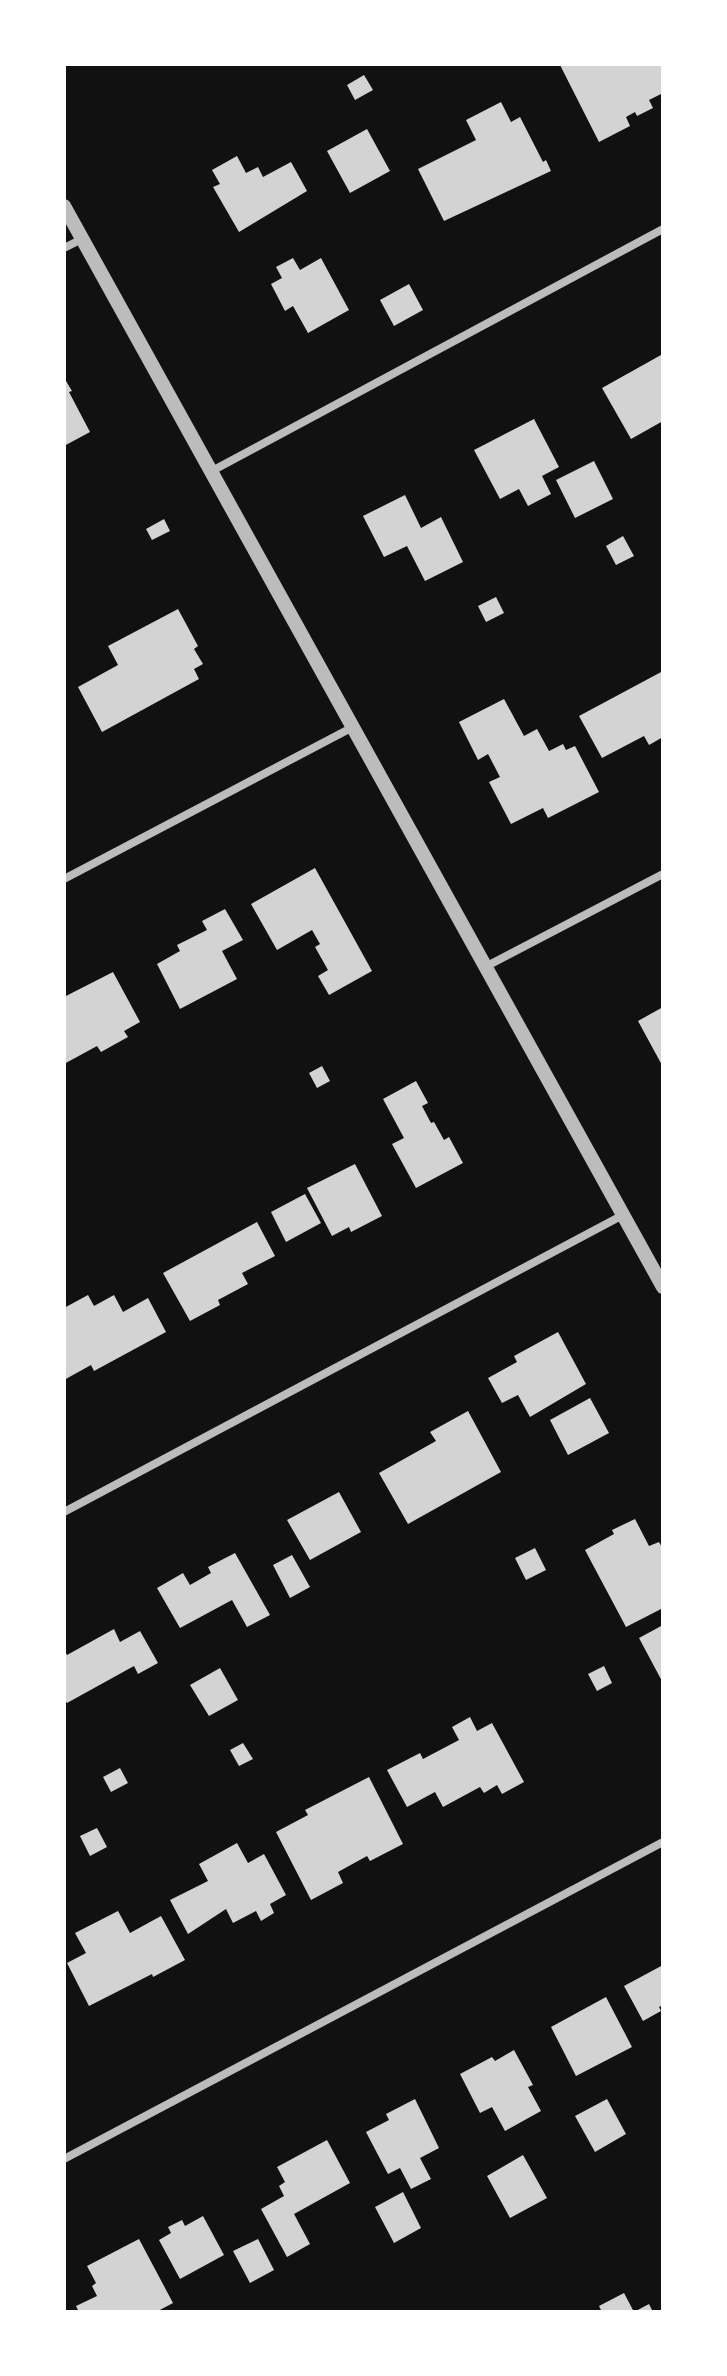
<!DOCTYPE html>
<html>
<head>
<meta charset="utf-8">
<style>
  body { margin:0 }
  #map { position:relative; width:727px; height:2376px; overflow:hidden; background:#111; font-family:"PT Sans Narrow",sans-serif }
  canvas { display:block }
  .frame { position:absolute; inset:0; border:66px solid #fff; pointer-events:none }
</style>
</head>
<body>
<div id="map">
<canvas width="727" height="2376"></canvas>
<div class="frame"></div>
</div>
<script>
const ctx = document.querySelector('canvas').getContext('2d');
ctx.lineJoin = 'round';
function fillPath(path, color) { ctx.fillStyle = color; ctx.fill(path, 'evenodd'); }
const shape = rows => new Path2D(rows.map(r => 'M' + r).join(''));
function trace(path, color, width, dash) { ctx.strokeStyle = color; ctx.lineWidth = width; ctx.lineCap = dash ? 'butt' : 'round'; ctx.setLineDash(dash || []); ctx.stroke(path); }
const building = shape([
  [562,64,663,64,663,98,661,94,649,100,653,108,637,116,635,112,626,117,630,126,599,142,560,65],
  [364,75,373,90,355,100,347,85],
  [501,102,511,122,520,117,543,162,546,160,551,171,444,221,418,169,476,140,466,120],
  [367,129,390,171,350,193,327,151],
  [237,156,246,173,258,167,263,177,291,162,307,191,239,232,213,187,220,184,212,170],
  [293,258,300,270,321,258,349,310,308,333,293,306,285,311,271,284,282,278,276,267],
  [409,284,423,310,394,326,380,300],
  [661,355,663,421,631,439,602,388],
  [66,381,72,391,69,392,90,432,64,446,64,382],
  [534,419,559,467,542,476,551,494,528,506,519,489,500,499,474,450],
  [594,461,613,499,575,518,556,480],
  [405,495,421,528,441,517,463,562,425,581,407,546,384,557,363,516],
  [164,519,170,531,152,540,146,529],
  [623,536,634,556,616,565,606,546],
  [496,597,504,613,486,622,478,606],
  [178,609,198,646,194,649,203,664,194,669,199,679,102,732,78,687,118,665,108,646],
  [663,671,663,737,649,745,644,736,602,758,579,716],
  [504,699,524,736,537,729,549,751,563,744,566,750,575,746,599,792,548,818,543,808,511,824,489,782,500,777,488,754,478,760,459,722],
  [315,868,372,971,329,995,318,976,328,970,315,947,320,944,312,930,277,950,251,904],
  [225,909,243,940,222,951,237,979,180,1009,157,964,180,951,177,945,207,930,202,921],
  [113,972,140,1022,124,1031,128,1037,101,1052,97,1046,64,1064,64,997],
  [663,1007,663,1067,638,1021],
  [322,1066,330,1081,317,1088,309,1073],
  [416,1081,428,1103,422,1106,431,1123,434,1122,444,1140,449,1137,463,1163,416,1188,392,1144,404,1138,383,1099],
  [355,1164,382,1216,351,1232,349,1227,332,1236,307,1188],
  [305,1194,321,1223,286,1242,271,1212],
  [257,1222,275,1256,242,1273,248,1284,218,1300,220,1305,190,1321,163,1273],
  [88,1295,94,1306,114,1295,123,1312,148,1298,166,1332,94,1371,91,1365,64,1380,64,1308],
  [558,1332,586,1384,530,1417,518,1395,502,1403,488,1378,517,1362,514,1356],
  [590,1398,609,1433,568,1455,550,1420],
  [468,1411,501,1472,408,1524,379,1473,436,1441,430,1432],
  [339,1492,361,1532,310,1560,287,1520],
  [635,1519,649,1546,659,1542,663,1549,663,1608,626,1627,585,1550,614,1534,612,1530],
  [535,1548,546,1570,526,1580,515,1558],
  [235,1553,270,1615,247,1627,232,1600,180,1628,157,1588,183,1573,190,1585,211,1573,208,1567],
  [292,1555,310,1587,290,1598,273,1565],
  [663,1625,663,1683,639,1638],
  [114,1629,120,1642,140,1631,158,1663,138,1674,134,1666,67,1703,64,1699,64,1650,67,1655],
  [604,1666,612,1683,597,1691,588,1674],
  [220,1668,238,1700,209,1716,190,1685],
  [470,1717,477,1731,492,1723,524,1782,502,1794,497,1785,484,1793,480,1787,443,1807,435,1792,407,1807,387,1770,420,1753,423,1759,459,1740,452,1727],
  [243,1743,253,1759,239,1766,230,1750],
  [120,1768,128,1783,111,1792,103,1777],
  [369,1777,403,1844,370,1861,367,1856,338,1872,343,1883,311,1900,276,1832,308,1815,305,1810],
  [97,1828,107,1847,90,1856,80,1836],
  [237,1843,248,1863,264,1854,286,1895,270,1904,274,1913,261,1921,256,1911,233,1923,226,1909,188,1934,170,1900,208,1881,199,1864],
  [118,1911,130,1933,161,1916,185,1960,153,1977,152,1974,89,2006,67,1963,86,1953,75,1933],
  [663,1965,663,2005,659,2007,661,2011,643,2021,624,1986],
  [606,1997,632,2047,576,2076,551,2027],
  [514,2050,533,2085,528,2087,541,2111,505,2131,492,2107,480,2113,460,2074,492,2057,495,2061],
  [415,2099,439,2148,420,2158,431,2179,411,2189,400,2168,388,2174,366,2132,389,2120,386,2114],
  [607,2099,626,2134,595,2152,575,2116],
  [327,2140,350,2183,294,2214,310,2244,287,2257,261,2209,284,2196,279,2186,285,2182,277,2167],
  [523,2155,547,2198,510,2218,487,2176],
  [403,2192,421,2228,394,2243,375,2207],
  [203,2216,224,2255,180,2279,159,2240,171,2233,168,2227,182,2220,185,2226],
  [139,2239,173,2303,156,2312,79,2312,76,2306,97,2296,92,2286,96,2283,87,2266],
  [258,2239,274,2270,250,2283,233,2251],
  [624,2293,634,2312,649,2304,653,2312,602,2312,599,2306]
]);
const minor = shape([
  [64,248,82,239],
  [210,472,663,229],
  [64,879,353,727],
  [485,967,663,874],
  [64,1512,623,1215],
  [64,2159,663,1842]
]);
const tertiary = shape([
  [64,206,663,1287]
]);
fillPath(building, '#d3d3d3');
trace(minor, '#bcbcbc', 8);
trace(tertiary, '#bcbcbc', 14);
</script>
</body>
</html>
